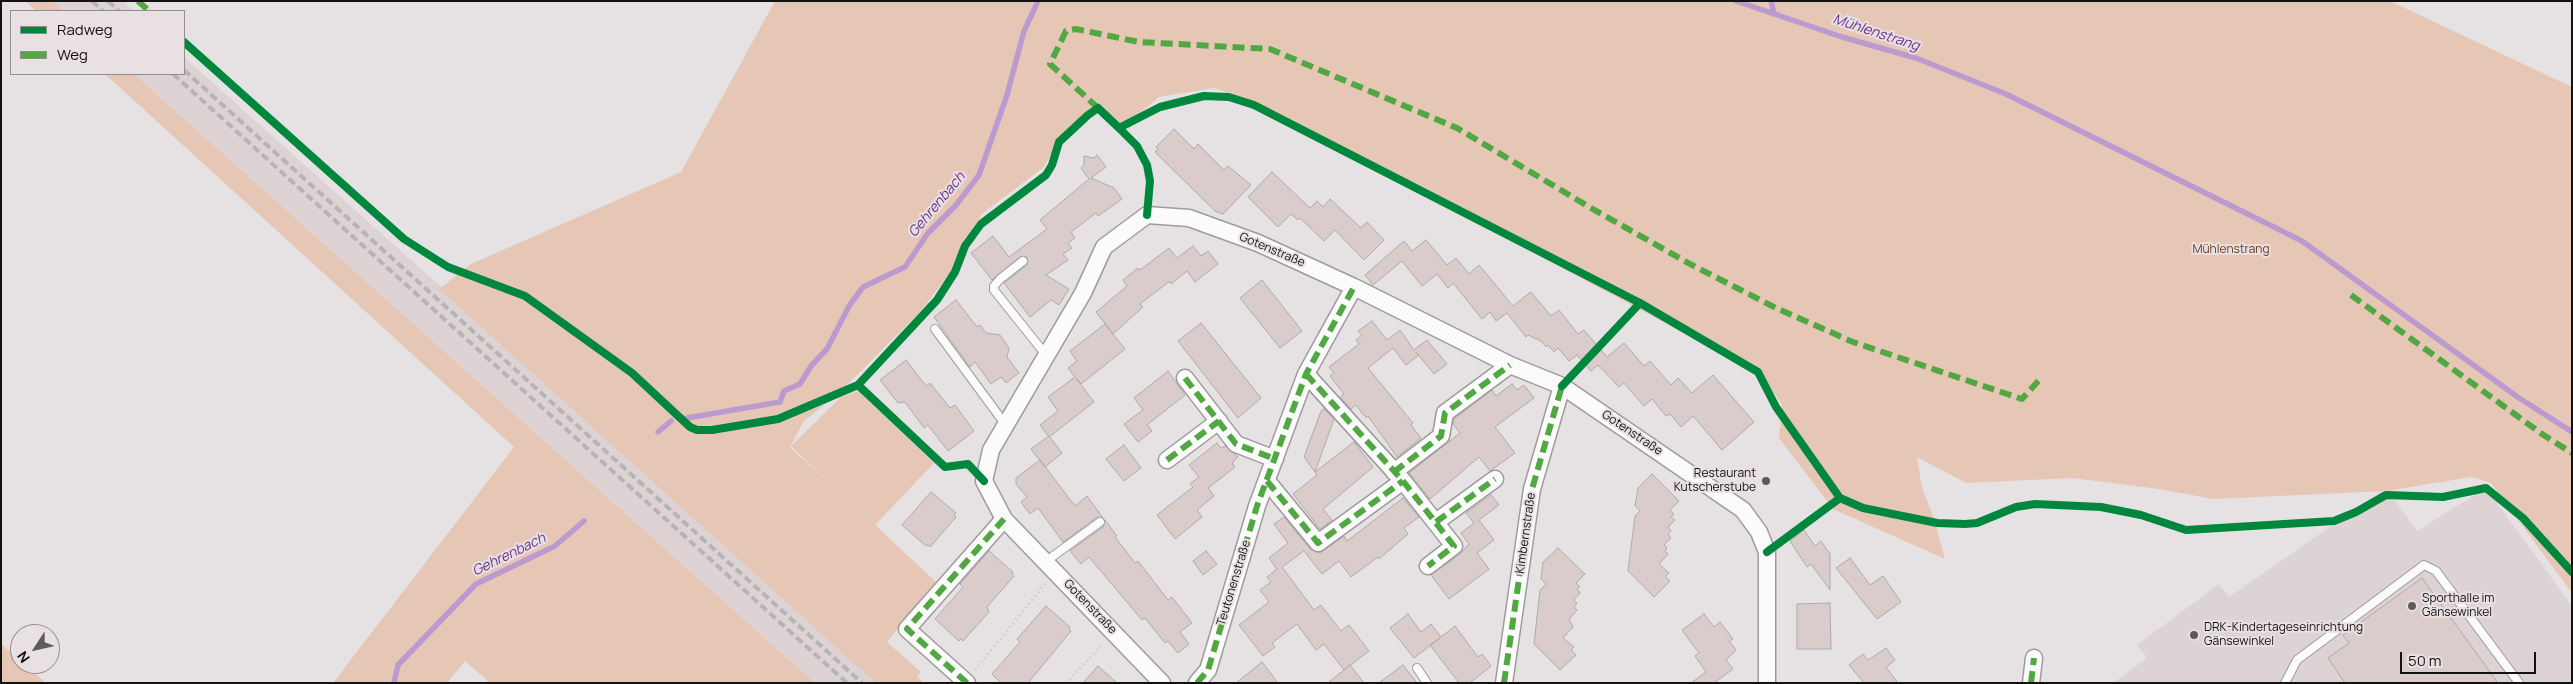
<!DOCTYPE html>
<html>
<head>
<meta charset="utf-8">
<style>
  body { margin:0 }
  #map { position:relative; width:2573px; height:684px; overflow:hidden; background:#e6e2e3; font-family:Manrope,sans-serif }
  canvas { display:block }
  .frame { position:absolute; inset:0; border:2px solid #131111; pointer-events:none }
  .legend { position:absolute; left:10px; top:10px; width:175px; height:65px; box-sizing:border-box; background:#e8e0e2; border:1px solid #938d8e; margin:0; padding:6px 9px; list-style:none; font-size:15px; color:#131111 }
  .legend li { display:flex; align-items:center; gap:10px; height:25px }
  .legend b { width:25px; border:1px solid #938d8e }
  .north { position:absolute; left:10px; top:624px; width:50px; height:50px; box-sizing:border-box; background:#e8e0e2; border:1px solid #938d8e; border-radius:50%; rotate:235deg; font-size:14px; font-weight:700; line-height:20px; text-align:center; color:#131111 }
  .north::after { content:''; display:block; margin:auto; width:18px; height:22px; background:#5d5a5a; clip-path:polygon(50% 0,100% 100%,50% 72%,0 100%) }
  .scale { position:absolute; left:2400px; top:652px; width:136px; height:22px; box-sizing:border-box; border:2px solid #131111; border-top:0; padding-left:6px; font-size:15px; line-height:18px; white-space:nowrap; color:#131111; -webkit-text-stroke:4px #e8e0e2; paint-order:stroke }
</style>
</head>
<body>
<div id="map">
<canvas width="2573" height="684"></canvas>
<div class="frame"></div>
<ul class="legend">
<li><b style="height:6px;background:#00873e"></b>Radweg</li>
<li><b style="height:6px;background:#51a842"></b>Weg</li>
</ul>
<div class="north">N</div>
<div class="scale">50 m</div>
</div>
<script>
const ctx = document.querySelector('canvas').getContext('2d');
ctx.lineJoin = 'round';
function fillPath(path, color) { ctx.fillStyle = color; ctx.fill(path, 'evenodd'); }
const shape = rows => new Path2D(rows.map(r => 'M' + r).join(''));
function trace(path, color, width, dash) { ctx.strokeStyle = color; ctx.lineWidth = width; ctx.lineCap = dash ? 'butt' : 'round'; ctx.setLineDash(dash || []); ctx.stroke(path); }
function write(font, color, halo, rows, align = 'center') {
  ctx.font = font + ' Manrope,sans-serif'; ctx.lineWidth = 4; ctx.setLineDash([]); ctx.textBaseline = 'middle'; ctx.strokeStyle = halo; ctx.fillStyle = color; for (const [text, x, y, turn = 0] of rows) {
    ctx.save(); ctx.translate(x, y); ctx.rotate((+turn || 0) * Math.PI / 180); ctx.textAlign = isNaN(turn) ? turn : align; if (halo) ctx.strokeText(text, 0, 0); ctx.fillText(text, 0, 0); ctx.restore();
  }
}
const built = shape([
  [53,1,123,1,134,11,64,11],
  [184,57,855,657,883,683,815,683,134,74,184,74],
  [2386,488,2417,531,2486,488,2572,606,2572,683,2113,683,2147,658,2137,645,2219,584,2229,597]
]);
const green = shape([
  [25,1,53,1,64,11,36,11],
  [775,1,2390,1,2572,87,2572,593,2491,483,2472,477,2386,491,2213,499,2159,489,2072,478,1966,483,1917,457,1922,488,1933,516,1945,559,1833,509,1779,438,1782,405,1762,375,1245,98,1214,88,1159,97,1118,131,1094,104,1056,146,1044,167,983,213,964,240,952,270,921,311,839,393,804,421,790,447,836,489,791,446,841,397,858,391,934,463,875,525,937,583,887,642,921,672,917,677,924,683,876,683,439,289,471,264,681,172],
  [105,74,134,74,815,683,490,683,465,661,447,683,333,683,514,447],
  [1,644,20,660,20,664,24,664,46,683,1,683]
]);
const stream = shape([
  [1736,1,1842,37,1916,58,2006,94,2302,241,2519,398,2572,432],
  [1771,1,1774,14],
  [687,418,780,402,784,391,800,384,811,366,827,349,849,306,863,287,905,267,928,233,956,205,979,175,1007,95,1024,31,1038,1],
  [658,432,671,421],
  [394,683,398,665,476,584,555,546,584,521]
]);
const building = shape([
  [1174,129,1194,149,1198,144,1224,170,1228,166,1251,185,1223,214,1215,211,1155,152,1158,149,1156,147,1174,129],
  [1097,155,1106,167,1091,178,1114,188,1122,199,1098,216,1096,213,1071,232,1075,238,1068,243,1072,248,1063,254,1068,260,1046,275,1069,289,1059,305,1051,300,1030,317,1004,283,1027,265,1027,257,1020,257,992,280,971,253,993,236,1009,257,1047,229,1040,220,1089,179,1081,168,1084,165,1084,156,1094,158,1097,155],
  [1272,172,1310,208,1317,201,1323,207,1330,199,1361,228,1367,222,1384,240,1364,260,1335,230,1324,241,1300,218,1298,220,1291,214,1278,227,1248,197,1272,172],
  [1426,240,1447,265,1456,258,1469,274,1479,265,1513,306,1531,292,1551,316,1559,310,1578,334,1584,330,1607,357,1624,343,1644,366,1650,361,1671,385,1678,378,1692,393,1713,375,1754,422,1722,450,1693,416,1681,427,1670,414,1666,416,1652,399,1644,406,1624,383,1619,387,1598,365,1591,371,1577,355,1569,361,1558,348,1554,352,1548,345,1546,347,1541,341,1528,335,1526,337,1507,313,1496,321,1490,312,1482,319,1453,283,1448,288,1437,274,1422,286,1402,261,1373,285,1365,275,1404,241,1412,251,1426,240],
  [1193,246,1201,256,1208,251,1218,264,1195,282,1187,271,1171,284,1170,281,1140,304,1143,307,1113,334,1096,312,1127,286,1123,280,1138,268,1140,270,1169,248,1177,258,1193,246],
  [1262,280,1302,331,1280,348,1240,298,1262,280],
  [956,300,977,327,980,325,986,333,1000,335,1009,348,1007,357,1019,373,1006,383,1001,377,991,384,975,362,970,367,934,317,956,300],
  [1372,321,1387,340,1400,330,1414,350,1427,340,1447,364,1434,374,1416,352,1419,355,1406,365,1393,348,1368,368,1413,423,1411,425,1421,438,1397,457,1368,416,1366,418,1356,405,1351,409,1340,397,1344,394,1330,376,1334,373,1329,367,1359,344,1356,340,1362,335,1358,331,1372,321],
  [1201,323,1261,398,1238,418,1178,341,1201,323],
  [1105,324,1125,349,1081,384,1076,378,1094,402,1049,437,1040,425,1058,411,1048,397,1075,377,1068,368,1077,361,1070,351,1105,324],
  [906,360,926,386,930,383,950,408,955,405,974,431,948,451,928,425,924,428,905,402,898,403,880,380,906,360],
  [1168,371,1185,395,1147,425,1152,431,1138,442,1124,424,1143,410,1134,398,1168,371],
  [1512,384,1517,390,1524,385,1534,398,1495,427,1515,453,1490,471,1479,457,1430,499,1409,473,1460,433,1453,424,1454,419,1492,390,1496,396,1512,384],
  [1324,409,1334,419,1315,472,1304,457,1321,411,1324,409],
  [1049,436,1062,453,1045,467,1031,449,1049,436],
  [1354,442,1373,467,1323,509,1332,520,1320,529,1293,494,1317,475,1315,472,1354,442],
  [1217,443,1221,448,1225,446,1238,457,1232,463,1235,467,1208,488,1214,496,1197,510,1202,517,1175,539,1157,515,1193,487,1190,484,1199,477,1189,465,1217,443],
  [1124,445,1141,468,1124,481,1106,459,1124,445],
  [1040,460,1075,506,1087,496,1103,518,1097,517,1063,542,1038,508,1030,514,1021,502,1027,497,1016,484,1016,478,1040,460],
  [1652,474,1679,501,1670,510,1674,514,1671,517,1675,520,1668,527,1671,531,1668,534,1671,538,1664,545,1667,548,1665,551,1668,554,1659,564,1669,573,1665,576,1670,581,1654,597,1628,571,1635,516,1640,511,1635,506,1638,488,1652,474],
  [931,492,956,513,954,515,956,517,930,547,928,545,926,546,902,525,931,492],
  [1491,495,1499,505,1479,520,1494,540,1477,553,1489,569,1449,599,1431,575,1460,554,1469,544,1461,533,1474,523,1466,513,1491,495],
  [1403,498,1419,517,1404,528,1408,534,1379,559,1378,557,1351,577,1339,561,1322,574,1304,551,1282,567,1314,610,1321,605,1341,631,1349,625,1369,651,1344,670,1324,644,1316,650,1297,624,1272,643,1275,647,1263,656,1239,625,1269,602,1260,590,1271,582,1267,577,1277,569,1269,558,1288,543,1274,524,1284,517,1310,549,1320,553,1344,536,1347,541,1403,498],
  [1105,520,1117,536,1115,537,1135,563,1138,561,1168,600,1172,597,1192,623,1180,632,1189,644,1178,653,1168,641,1165,643,1145,618,1142,620,1089,557,1081,564,1070,551,1103,527,1105,520],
  [1804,530,1815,546,1821,541,1830,554,1830,590,1811,564,1807,567,1790,541,1804,530],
  [1558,548,1585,574,1576,583,1580,587,1577,589,1580,593,1574,600,1577,603,1574,607,1577,610,1569,619,1573,627,1563,638,1574,647,1571,650,1576,655,1560,670,1534,644,1540,590,1546,584,1541,579,1543,562,1558,548],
  [989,551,1013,572,1012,574,1014,576,987,607,989,612,963,641,961,639,959,641,935,619,963,587,960,584,989,551],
  [1206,551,1217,564,1203,575,1193,561,1206,551],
  [1850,558,1870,585,1883,576,1901,602,1877,619,1836,568,1850,558],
  [2422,578,2498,683,2345,683,2328,658,2349,643,2343,635,2422,578],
  [1830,603,1831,649,1797,649,1797,604,1830,603],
  [1046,606,1070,627,1069,629,1071,631,1028,683,1001,683,992,674,1020,642,1017,639,1046,606],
  [1408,614,1421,632,1431,624,1441,637,1455,626,1478,657,1482,654,1491,666,1470,683,1459,683,1430,645,1440,638,1414,658,1390,628,1408,614],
  [1704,614,1714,627,1720,622,1733,639,1729,641,1736,650,1726,660,1733,669,1714,683,1691,683,1706,672,1695,656,1699,653,1682,630,1704,614],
  [1886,648,1895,660,1886,667,1898,683,1864,683,1849,665,1863,654,1868,660,1886,648],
  [1262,662,1278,683,1236,683,1262,662],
  [1350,665,1364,683,1328,683,1350,665],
  [1403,665,1417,683,1379,683,1403,665],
  [1098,666,1117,683,1083,683,1098,666]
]);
const path = shape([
  [975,670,1045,584],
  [1066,683,1103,644]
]);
const lane = shape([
  [1023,261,1000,279,994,286,994,290,1046,355],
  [935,329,1005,424],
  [1045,562,1100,522],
  [1417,668,1427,683],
  [2285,683,2297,660,2424,565,2436,571,2519,683]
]);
const street = shape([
  [1306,374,1403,481,1454,546,1428,566],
  [1185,378,1236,444,1275,459],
  [1167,460,1219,421],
  [1394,472,1441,436,1445,413,1510,365],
  [1267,481,1318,543,1403,481],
  [1436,522,1495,479],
  [967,683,907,629,1004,519],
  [1162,683,1004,519,984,481,991,450,1083,293,1104,247,1147,215,1189,218,1258,243,1354,287,1510,365,1562,386,1743,510,1759,532,1767,552,1767,683],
  [1197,683,1208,670,1257,506,1306,374,1354,287],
  [1504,683,1532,489,1562,386],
  [2031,683,2034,658]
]);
const rail = shape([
  [92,1,103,11],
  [108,1,119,11],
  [184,70,862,683],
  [173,74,847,683]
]);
const quiet = shape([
  [138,1,149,11],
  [1098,108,1050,64,1066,31,1076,29,1139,42,1270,49,1457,128,1591,208,1690,264,1776,308,1853,342,2022,399,2040,379],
  [2351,295,2542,434,2572,453],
  [1306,374,1403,481,1454,546,1428,566],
  [1185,378,1236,444,1275,459],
  [1167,460,1219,421],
  [1394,472,1441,436,1445,413,1510,365],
  [1267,481,1318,543,1403,481],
  [1436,522,1495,479],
  [967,683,907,629,1004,519],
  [1197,683,1208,670,1257,506,1306,374,1354,287],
  [1504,683,1532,489,1562,386,1565,383],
  [2031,683,2034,658]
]);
const cycleway = shape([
  [184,42,404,239,448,267,525,296,632,373,690,427,697,430,712,430,778,419,858,385],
  [1119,128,1137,146,1147,165,1150,181,1147,215],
  [1562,386,1640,303],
  [984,481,968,464,945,467,858,385,937,300,955,272,965,246,981,224,1046,175,1052,165,1059,142,1088,115,1098,108,1119,128,1160,107,1204,96,1229,97,1254,105,1640,303,1758,372,1776,407,1840,498,1863,508,1937,523,1965,524,1977,523,2016,507,2035,504,2101,507,2141,515,2186,530,2334,521,2356,512,2386,495,2443,497,2486,488,2523,518,2572,572],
  [1767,552,1840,498]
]);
const markers = [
  [1766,481,5,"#5d5a5a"],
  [2412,606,5,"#5d5a5a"],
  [2194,635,5,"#5d5a5a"]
];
const streetNames = [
  ["Gotenstraße",1272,250,23],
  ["Gotenstraße",1632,433,34],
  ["Kimbernstraße",1526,533,-82],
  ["Teutonenstraße",1234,583,-73],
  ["Gotenstraße",1090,607,46]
];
const parkNames = [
  ["Mühlenstrang",2231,250]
];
const poiNames = [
  ["Restaurant",1756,474,"right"],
  ["Kutscherstube",1756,488,"right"],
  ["Sporthalle im",2422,599],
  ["Gänsewinkel",2422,613],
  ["DRK-Kindertageseinrichtung",2204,628],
  ["Gänsewinkel",2204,642]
];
const waterNames = [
  ["Mühlenstrang",1876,33,18],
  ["Gehrenbach",937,205,-50],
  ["Gehrenbach",509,555,-26]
];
fillPath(built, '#ddd2d4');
fillPath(green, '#e6c7b5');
trace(stream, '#bb9bcf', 5.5);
fillPath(building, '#d9ccca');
trace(building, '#adaaab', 1);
trace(lane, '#9e9b9c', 10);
trace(street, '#9e9b9c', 19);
trace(path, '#c5c4c4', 3, [1, 4]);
trace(lane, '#fbfbfb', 8);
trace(street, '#fbfbfb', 16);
trace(rail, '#b6b5b5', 4, [8, 4]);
trace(quiet, '#51a842', 6, [12, 6]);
trace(cycleway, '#00873e', 8);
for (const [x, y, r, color] of markers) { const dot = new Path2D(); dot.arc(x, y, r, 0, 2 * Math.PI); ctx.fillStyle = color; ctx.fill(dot); trace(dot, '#e8e0e2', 2); }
write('12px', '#131111', '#e8e0e2', streetNames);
write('12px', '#6f3a15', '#e8e0e2', parkNames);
write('12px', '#131111', '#e8e0e2', poiNames, 'left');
write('italic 14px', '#6a328c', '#e8e0e2', waterNames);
</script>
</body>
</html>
